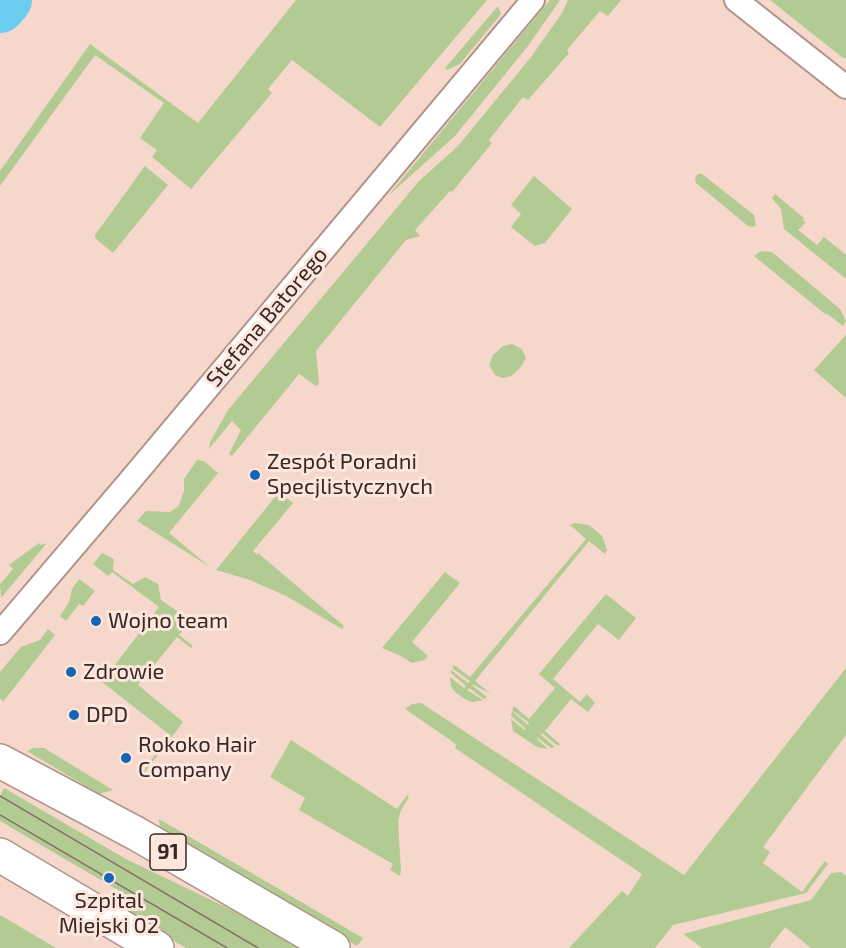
<!DOCTYPE html>
<html>
<head>
<meta charset="utf-8">
<style>
  body { margin:0 }
  canvas { display:block; background:#f6d7cc }
</style>
</head>
<body>
<canvas width="846" height="948"></canvas>
<script>
const ctx = document.querySelector('canvas').getContext('2d');
ctx.lineJoin = 'round';
function fillPath(path, color) { ctx.fillStyle = color; ctx.fill(path, 'evenodd'); }
const shape = rows => new Path2D(rows.map(r => 'M' + r).join(''));
function trace(path, color, width, dash) { ctx.strokeStyle = color; ctx.lineWidth = width; ctx.lineCap = dash ? 'butt' : 'round'; ctx.setLineDash(dash || []); ctx.stroke(path); }
function write(font, color, halo, rows, align = 'center') {
  ctx.font = font + ' "Exo 2",sans-serif'; ctx.lineWidth = 6; ctx.setLineDash([]); ctx.textBaseline = 'middle'; ctx.strokeStyle = halo; ctx.fillStyle = color; for (const [text, x, y, turn = 0] of rows) {
    ctx.save(); ctx.translate(x, y); ctx.rotate((+turn || 0) * Math.PI / 180); ctx.textAlign = isNaN(turn) ? turn : align; if (halo) ctx.strokeText(text, 0, 0); ctx.fillText(text, 0, 0); ctx.restore();
  }
}
const green = shape([
  [296,0,487,0,380,127,292,60,268,89,272,93,191,189,152,157,157,150,140,138,164,103,95,55,0,186,0,171,90,44,198,123],
  [550,0,560,0,528,46,455,136,388,196],
  [568,0,621,0,608,16,600,11,567,50,569,53,528,100,523,97,489,140,492,143,452,192,450,191,415,230,420,236,406,240,316,351,319,384,316,386,299,374,232,456,229,454,241,430,232,421,209,449,210,442,228,410,419,181,458,146,531,57,562,13],
  [770,0,846,0,846,58,843,58],
  [498,6,501,14,460,64,447,70,445,68],
  [145,166,168,185,113,253,95,238,95,235],
  [698,174,702,174,754,215,756,224,754,227,748,226,696,183,695,178],
  [534,176,572,209,545,243,535,246,511,227,521,214,511,205],
  [775,194,804,218,803,220,805,223,798,230,817,245,824,237,846,255,846,279,784,229,781,209,772,198],
  [761,251,772,252,840,309,846,321,843,326,826,313,825,314,754,256],
  [846,335,846,398,814,370],
  [512,344,522,349,526,358,521,367,511,376,502,378,495,375,489,365,493,355,503,346],
  [197,460,204,461,218,473,169,533,210,567,137,521,146,511,170,512,176,508,179,505,184,491,184,479],
  [279,492,293,503,253,551,257,555,258,553,344,626,342,629,286,596,250,580,216,570],
  [575,523,589,525,602,536,607,550,605,554,589,541,475,681,491,694,472,684,472,685,487,697,484,699,469,688,467,690,483,700,472,702,466,700,454,691,451,686,450,677,464,688,466,686,451,673,451,670,468,683,470,681,452,668,454,665,470,677,586,539,570,525],
  [39,543,41,545,47,543,1,598,0,584,13,569,9,565],
  [102,553,114,559,113,570,133,584,145,577,158,584,161,600,180,613,177,620,186,626,179,635,193,646,191,648,177,637,138,685,183,722,141,777,139,776,170,735,102,682,159,607,112,572,108,576,93,564],
  [445,572,460,583,412,642,428,656,424,660,412,663,399,655,382,648],
  [79,579,95,591,83,606,79,604,66,621,60,616,69,602,72,589],
  [606,594,636,618,619,640,598,624,553,679,580,702,587,694,595,703,588,712,571,699,545,731,560,744,558,746,542,733,541,735,555,747,551,748,538,738,537,739,548,749,537,747,513,731,511,719,525,730,526,729,511,716,512,711,528,725,529,723,512,710,514,706,529,719,555,688,539,674],
  [48,629,55,635,3,702,0,698,0,672,21,647,40,640],
  [846,668,846,735,763,847,770,852,763,863,802,892,825,861,828,864,806,893,673,925,655,948,569,948,622,891,628,896,642,874,455,748,456,744,405,709,412,704,421,703,684,875],
  [291,740,397,809,407,795,409,797,401,810,398,821,401,871,400,876,390,870,393,864,299,810,305,798,270,777],
  [33,748,44,748,113,790,99,794,27,751],
  [4,788,126,859,259,923,300,948,186,948,116,907,123,893,0,821,0,796],
  [159,819,363,938,357,946,160,828],
  [841,872,846,876,846,948,811,948,785,927,769,948,702,948,683,934,811,900,831,873],
  [0,915,56,948,0,948]
]);
const river = shape([
  [0,8,7,0]
]);
const minor = shape([
  [736,0,846,87],
  [0,633,128,483,533,0]
]);
const primary = shape([
  [0,761,137,834,333,948],
  [0,855,157,948]
]);
const tram = shape([
  [0,796,258,948],
  [0,815,227,948]
]);
const markers = [
  [255,475,6,"#1466b4"],
  [96,621,6,"#1466b4"],
  [71,672,6,"#1466b4"],
  [74,715,6,"#1466b4"],
  [126,758,6,"#1466b4"],
  [109,878,6,"#1466b4"]
];
const shields = [
  [168,852,36]
];
const shieldNames = [
  ["91",168,852]
];
const streetNames = [
  ["Stefana Batorego",267,317,-50]
];
const poiNames = [
  ["Zespół Poradni",267,462],
  ["Specjlistycznych",267,487],
  ["Wojno team",108,621],
  ["Zdrowie",83,672],
  ["DPD",86,715],
  ["Rokoko Hair",138,745],
  ["Company",138,770],
  ["Szpital",109,901,"center"],
  ["Miejski 02",109,926,"center"]
];
fillPath(green, '#b2cb92');
trace(river, '#6dcdee', 50);
trace(minor, '#b0948a', 26);
trace(primary, '#b0948a', 36);
trace(minor, '#fff', 22);
trace(primary, '#fff', 33);
trace(tram, '#85716a', 1.5);
for (const [x, y, r, color] of markers) { const dot = new Path2D(); dot.arc(x, y, r, 0, 2 * Math.PI); ctx.fillStyle = color; ctx.fill(dot); trace(dot, '#ffe6dd', 2); }
for (const [x, y, w] of shields) { const box = new Path2D(); box.roundRect(x - w / 2, y - 18, w, 36, 4.5); ctx.fillStyle = '#ffe6dd'; ctx.fill(box); trace(box, '#352925', 1.5); }
write('bold 21px', '#352925', null, shieldNames);
write('22px', '#352925', '#ffe6dd', streetNames);
write('22px', '#352925', '#ffe6dd', poiNames, 'left');
</script>
</body>
</html>
